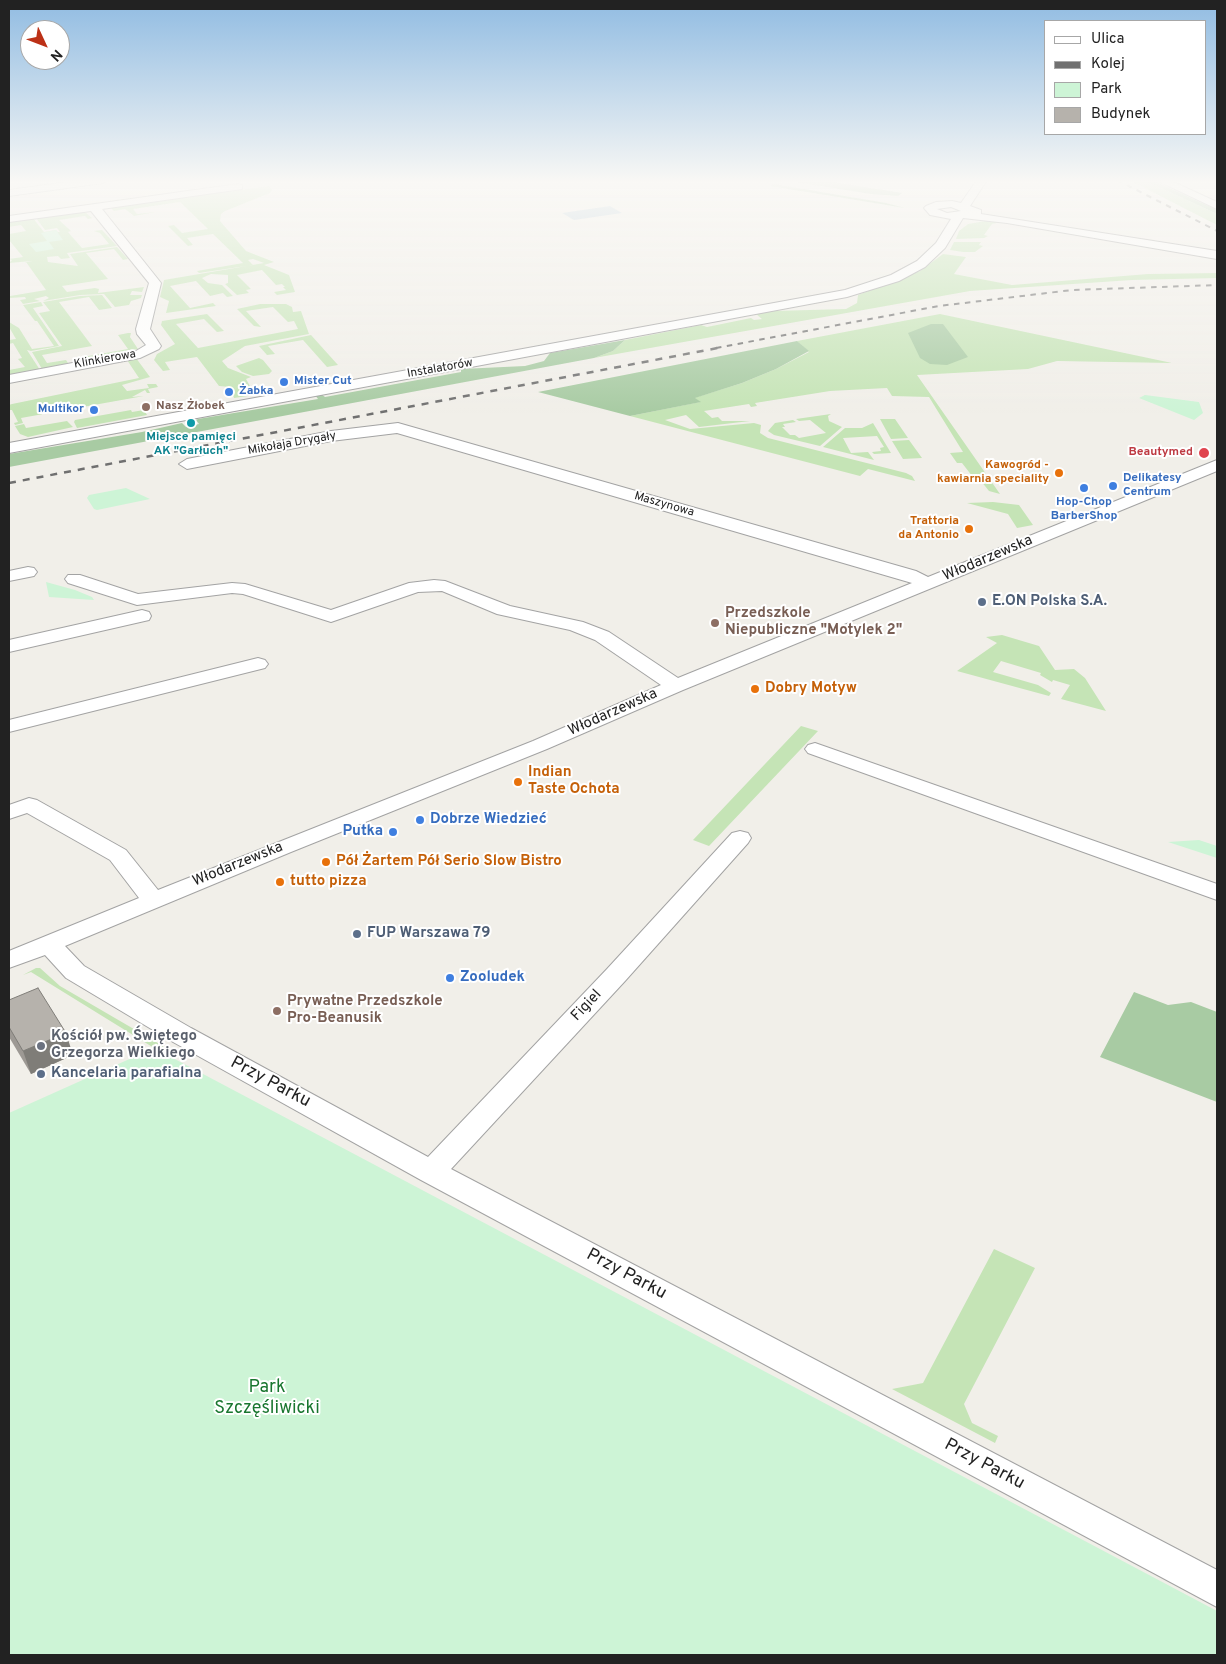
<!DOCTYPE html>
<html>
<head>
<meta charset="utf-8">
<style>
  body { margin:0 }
  #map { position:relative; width:1226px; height:1664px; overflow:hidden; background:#f1efe9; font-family:Overpass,sans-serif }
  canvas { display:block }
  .frame { position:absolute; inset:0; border:10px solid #222; pointer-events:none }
  .legend { position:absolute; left:1044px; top:20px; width:162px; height:115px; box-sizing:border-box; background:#fff; border:1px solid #a7a7a7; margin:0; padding:6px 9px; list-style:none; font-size:15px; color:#222 }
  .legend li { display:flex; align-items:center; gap:10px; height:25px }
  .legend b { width:25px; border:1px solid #a7a7a7 }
  .north { position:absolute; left:20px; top:20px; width:50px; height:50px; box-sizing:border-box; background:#fff; border:1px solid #a7a7a7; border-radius:50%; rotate:133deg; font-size:14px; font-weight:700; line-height:20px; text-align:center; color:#222 }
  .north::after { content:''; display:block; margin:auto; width:18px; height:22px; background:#bc3117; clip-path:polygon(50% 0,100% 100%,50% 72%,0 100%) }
</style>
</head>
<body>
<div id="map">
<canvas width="1226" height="1664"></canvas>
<div class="frame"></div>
<ul class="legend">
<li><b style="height:6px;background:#fff"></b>Ulica</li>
<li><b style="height:6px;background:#707070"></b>Kolej</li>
<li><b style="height:14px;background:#cdf4d6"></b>Park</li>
<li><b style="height:14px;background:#b6b2ac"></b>Budynek</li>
</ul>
<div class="north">N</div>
</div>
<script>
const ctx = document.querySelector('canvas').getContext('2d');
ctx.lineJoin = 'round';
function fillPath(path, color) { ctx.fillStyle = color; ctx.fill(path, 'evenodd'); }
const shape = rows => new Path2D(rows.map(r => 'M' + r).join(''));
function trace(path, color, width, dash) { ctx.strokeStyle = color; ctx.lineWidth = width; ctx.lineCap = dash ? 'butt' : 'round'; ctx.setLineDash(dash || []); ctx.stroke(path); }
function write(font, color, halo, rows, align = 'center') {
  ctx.font = font + ' Overpass,sans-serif'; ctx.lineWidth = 4; ctx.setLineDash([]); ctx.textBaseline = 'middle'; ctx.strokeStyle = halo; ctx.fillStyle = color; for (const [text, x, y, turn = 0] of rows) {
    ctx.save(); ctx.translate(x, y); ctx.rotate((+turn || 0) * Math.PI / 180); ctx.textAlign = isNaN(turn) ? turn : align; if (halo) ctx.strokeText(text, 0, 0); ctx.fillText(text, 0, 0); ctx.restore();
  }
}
const grass = shape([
  [1129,180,1144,180,1217,214,1217,225],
  [269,186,272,190,270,193,225,211,221,214,220,221,246,251,274,262,264,265,289,275,295,292,277,295,274,292,286,290,283,287,285,287,282,284,276,285,262,270,237,275,251,289,246,290,249,293,237,295,225,284,228,283,228,275,211,274,202,278,208,283,222,285,233,296,227,297,223,293,210,296,196,281,170,286,190,308,213,303,216,306,166,313,169,301,160,297,164,280,264,263,253,259,248,260,253,265,199,273,197,271,243,263,213,234,187,238,193,245,188,246,168,226,174,225,182,233,208,229,180,202,133,209,137,214,156,212,134,216,125,209,114,211,111,208],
  [84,211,92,218,88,219,85,216,59,220,71,231,68,232,82,248,109,244,100,233,94,231,102,230,117,246,67,253,70,258,61,259,58,256,47,257,48,262,78,266,70,254,117,247,128,259,123,260,114,249,86,253,108,279,62,286,67,292,95,288,99,289,98,293,144,287,142,292,132,291,130,295,142,295,141,298,131,301,129,305,115,307,104,294,80,295,43,301,49,298,46,296,34,299,40,301,23,304,20,300,26,299,25,297,9,298,9,294,10,296,46,290,26,262,9,265,32,261,9,263,12,260,9,259,23,257,9,240,9,234,26,231,21,225,9,227,9,222,33,218,44,232,56,230,58,232,60,232,57,228,45,230,36,218],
  [985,221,1002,222,992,224,984,235,988,236,984,238,956,239,959,231,968,224],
  [954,242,981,242,979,245,983,246,975,252,963,252,950,250],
  [943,254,966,257,954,274,1012,285,1148,274,1217,273,1217,278,1132,280,970,291,594,358,613,351,625,340,701,325,707,327,751,318,754,320,762,319,756,314,773,311,846,309,857,303,858,295,920,271],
  [102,295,112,308,99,310,89,297,59,302,92,346,42,355,47,363,66,360,68,363,42,369,32,352,62,346,39,313,50,311,43,302,80,296],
  [41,302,43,306,33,308,59,346,31,351,27,350,40,370,9,376,9,370,25,367,18,359,22,358,13,343,9,344,9,340,16,339,9,327,9,322,19,328,32,349,54,346,37,321,35,321,23,305],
  [286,304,292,307,293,312,301,311,309,334,245,346,222,361,228,368,251,377,246,379,255,395,234,398,230,387,219,386,197,357,165,362,170,370,163,371,154,360,157,354,175,344,161,325,162,321,207,314,224,331,217,332,204,319,176,324,198,348,298,329,294,321,288,322,273,307,246,311,261,327,254,326,237,309,260,304],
  [940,314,1172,363,1057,361,1028,369,917,375,1000,494,989,491,981,481,976,481,962,463,957,463,950,453,963,452,929,397,892,396,887,388,830,391,755,403,757,406,751,407,749,404,704,411,712,418,718,417,722,421,750,421,699,427,686,415,665,420,690,429,754,423,761,425,760,433,768,438,906,473,912,476,915,481,868,469,860,476,630,416,700,402,694,398,742,383,776,369,809,352,797,341],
  [128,333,131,333,130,337,138,349,96,357,83,357,128,349,118,335],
  [311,335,338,365,327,367,303,340,268,346,275,354,267,355,259,346],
  [136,358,150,377,122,385,127,391,149,388,147,384,156,384,158,387,148,389,150,393,147,393,145,390,132,397,144,396,21,418,23,423,15,425,14,423,18,422,12,410,9,410,9,405,12,404,139,378,127,360],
  [259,358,263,360,272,371,269,374,253,376,242,372,236,366],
  [131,410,132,412,144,410,147,415,77,428,74,422,75,420],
  [831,414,828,416,829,421,842,427,820,446,774,435,768,431,775,423,793,420,796,422,783,424,785,427,782,427,790,435,795,435,799,438,826,433,810,420,799,421,796,419],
  [880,419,895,419,908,438,891,439],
  [67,421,73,427,28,437,20,434,15,426,24,424,26,428],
  [873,423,891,453,874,454,872,452,881,451,880,448,884,447,877,436,843,438,851,453,868,452,874,460,823,447,845,428,862,428],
  [909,440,922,458,903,459,892,441],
  [993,502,1019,505,1033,525,1017,528,1008,514,967,503],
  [1002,635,1039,646,1055,670,1074,669,1085,678,1106,711,1061,699,1070,685,1053,680,1052,682,1040,675,1041,673,1001,661,993,672,1038,685,1051,693,1049,696,957,671,997,643,986,637],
  [801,726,818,731,709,846,693,840],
  [36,968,40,968,60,986,163,1046,163,1049,161,1051,154,1048,31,972,23,975],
  [994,1249,1035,1268,964,1404,972,1423,998,1436,995,1443,892,1389,923,1383]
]);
const forest = shape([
  [783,180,821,180,902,193,898,196,871,194],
  [1144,180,1152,180,1217,210,1217,214],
  [774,184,886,203,905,208,770,186],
  [931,324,943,324,968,357,947,365,930,364,920,358,908,333],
  [625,340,613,351,594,358,9,467,9,454,142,432,182,423,186,427,199,424,196,420,198,419,318,399,315,395,321,394,325,397,461,372,461,369,525,366,544,361,550,353],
  [797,341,809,351,776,369,742,383,695,398,701,402,630,416,538,392],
  [1134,992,1168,1005,1191,1002,1217,1012,1217,1102,1100,1057]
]);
const park = shape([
  [56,230,63,240,49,242,54,249,36,252,29,244,47,241,41,233],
  [1145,395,1199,402,1203,413,1194,420,1139,398],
  [126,488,150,499,97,510,94,509,87,498,89,495],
  [46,582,75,590,92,597,94,600,49,597],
  [1199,840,1217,846,1217,858,1168,842],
  [154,1048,1217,1611,1217,1655,9,1655,9,1113]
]);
const water = shape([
  [610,206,622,213,574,220,562,213]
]);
const street = shape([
  [82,180,108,180,103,183,9,196,9,190,82,180],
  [977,180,987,180,970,206,981,210,981,214,1217,251,1217,259,1007,223,963,218,945,248,925,267,899,281,847,297,9,453,9,443,845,290,891,275,917,261,936,243,951,219,930,215,924,208,926,206,936,202,952,201,961,203,977,180],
  [951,207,961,211,947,213,937,209,951,207],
  [1156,180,1169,180,1217,202,1217,209,1156,180],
  [238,184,242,185,242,189,102,209,161,283,150,329,161,346,159,349,140,358,9,383,9,375,136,351,146,345,137,334,136,329,149,283,91,211,9,222,9,216,238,184],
  [398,423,916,571,928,577,1217,460,1217,471,683,690,547,749,291,852,65,946,84,966,191,1028,428,1157,607,969,732,833,740,831,748,833,751,838,748,843,625,981,451,1169,1217,1570,1217,1607,421,1180,173,1042,66,978,45,955,9,968,9,951,139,898,110,860,27,813,9,819,9,805,29,798,37,800,126,850,158,890,533,741,661,685,595,640,570,630,497,614,442,591,418,592,331,622,243,594,232,593,137,605,68,583,65,579,68,575,80,575,138,594,232,583,245,584,331,610,409,583,434,580,445,581,510,606,583,622,609,632,678,678,912,583,397,433,331,441,187,469,179,464,187,459,331,431,398,423],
  [28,567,34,568,37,572,34,576,9,581,9,571,28,567],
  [142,610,149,612,151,616,149,620,9,652,9,640,142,610],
  [258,658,265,660,268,664,265,668,9,732,9,720,258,658],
  [815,743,1217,884,1217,900,808,753,805,749,808,745,815,743]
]);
const railFar1 = shape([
  [1117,180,1217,231],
  [716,348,939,306,1072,290,1217,285]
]);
const rail = shape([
  [9,483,723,347]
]);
const wall = shape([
  [9,1000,73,1055,31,1074,9,1037]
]);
const shadedWall = shape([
  [66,1033,73,1055,31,1074,23,1051]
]);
const building = shape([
  [38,988,66,1033,23,1051,9,1027,9,1000,38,988]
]);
const markers = [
  [284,382,5,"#3f7fe0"],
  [229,392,5,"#3f7fe0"],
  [146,407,5,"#8d6e63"],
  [94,410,5,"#3f7fe0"],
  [191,423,5,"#0f9aa8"],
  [1204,453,6,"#e0444e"],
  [1059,473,5,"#e8710a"],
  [1113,486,5,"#3f7fe0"],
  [1084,488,5,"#3f7fe0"],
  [969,529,5,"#e8710a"],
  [982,602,5,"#5c6f8a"],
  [715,623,5,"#8d6e63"],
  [755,689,5,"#e8710a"],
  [518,782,5,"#e8710a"],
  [420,820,5,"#3f7fe0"],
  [393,832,5,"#3f7fe0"],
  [326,862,5,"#e8710a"],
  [280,882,5,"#e8710a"],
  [357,934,5,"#5c6f8a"],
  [450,978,5,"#3f7fe0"],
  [277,1011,5,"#8d6e63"],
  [41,1046,5,"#6b7280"],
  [41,1074,5,"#5c6f8a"]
];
const farStreetnames = [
  ["Klinkierowa",105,360,-10],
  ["Instalatorów",440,369,-10],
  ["Mikołaja Drygały",292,444,-10],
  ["Maszynowa",664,505,16]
];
const farShopnames = [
  ["Mister Cut",294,382],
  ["Żabka",239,392],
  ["Multikor",84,410,"right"],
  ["Delikatesy",1123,479],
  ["Centrum",1123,493],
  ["Hop-Chop",1084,503,"center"],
  ["BarberShop",1084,517,"center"]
];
const farEducationnames = [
  ["Nasz Żłobek",156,407]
];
const farCulturenames = [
  ["Miejsce pamięci",191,438],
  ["AK \"Garłuch\"",191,452]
];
const farHealthnames = [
  ["Beautymed",1193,453]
];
const farFoodnames = [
  ["Kawogród -",1049,466],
  ["kawiarnia speciality",1049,480],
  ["Trattoria",959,522],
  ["da Antonio",959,536]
];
const streetNames = [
  ["Włodarzewska",988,559,-23],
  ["Włodarzewska",613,713,-24],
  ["Włodarzewska",238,865,-22],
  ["Figiel",587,1006,-47]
];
const serviceNames = [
  ["E.ON Polska S.A.",992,602],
  ["FUP Warszawa 79",367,934],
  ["Kancelaria parafialna",51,1074]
];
const educationNames = [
  ["Przedszkole",725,614],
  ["Niepubliczne \"Motylek 2\"",725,631],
  ["Prywatne Przedszkole",287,1002],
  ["Pro-Beanusik",287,1019]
];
const foodNames = [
  ["Dobry Motyw",765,689],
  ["Indian",528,773],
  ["Taste Ochota",528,790],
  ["Pół Żartem Pół Serio Slow Bistro",336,862],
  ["tutto pizza",290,882]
];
const shopNames = [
  ["Dobrze Wiedzieć",430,820],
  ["Putka",383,832,"right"],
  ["Zooludek",460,978]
];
const worshipNames = [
  ["Kościół pw. Świętego",51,1037],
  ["Grzegorza Wielkiego",51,1054]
];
const nearStreetnames = [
  ["Przy Parku",270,1083,28],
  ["Przy Parku",626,1275,28],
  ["Przy Parku",984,1465,28]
];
const nearParknames = [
  ["Park",267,1388],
  ["Szczęśliwicki",267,1409]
];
fillPath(grass, '#c5e4b6');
fillPath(forest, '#a8cba3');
fillPath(park, '#cdf4d6');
fillPath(water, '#afc9d9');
trace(street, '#a3a3a3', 2);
fillPath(street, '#fff');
trace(railFar1, '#707070', 2, [5.5, 5.5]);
trace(rail, '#707070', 2.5, [7, 7]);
fillPath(wall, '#9d9994');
fillPath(shadedWall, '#7f7d78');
fillPath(building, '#b6b2ac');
trace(building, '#7f7d78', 1);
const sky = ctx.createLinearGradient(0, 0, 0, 413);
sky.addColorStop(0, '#91bce2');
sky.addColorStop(0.44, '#f9f8f5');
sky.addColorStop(1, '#f9f8f500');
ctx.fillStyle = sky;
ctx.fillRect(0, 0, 1226, 413);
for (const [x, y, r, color] of markers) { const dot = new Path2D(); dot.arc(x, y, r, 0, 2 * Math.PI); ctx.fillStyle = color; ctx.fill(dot); trace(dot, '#fff', 2); }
write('12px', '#222', '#fff', farStreetnames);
write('bold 12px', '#366cbe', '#fff', farShopnames, 'left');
write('bold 12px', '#785e54', '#fff', farEducationnames, 'left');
write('bold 12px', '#0d838f', '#fff', farCulturenames);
write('bold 12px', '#be3a42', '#fff', farHealthnames, 'right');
write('bold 12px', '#c56008', '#fff', farFoodnames, 'right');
write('15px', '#222', '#fff', streetNames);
write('bold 15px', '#4e5e75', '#fff', serviceNames, 'left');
write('bold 15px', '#785e54', '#fff', educationNames, 'left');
write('bold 15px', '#c56008', '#fff', foodNames, 'left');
write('bold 15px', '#366cbe', '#fff', shopNames, 'left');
write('bold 15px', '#5b616d', '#fff', worshipNames, 'left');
write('18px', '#222', '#fff', nearStreetnames);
write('18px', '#19762f', '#fff', nearParknames);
</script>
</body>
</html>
